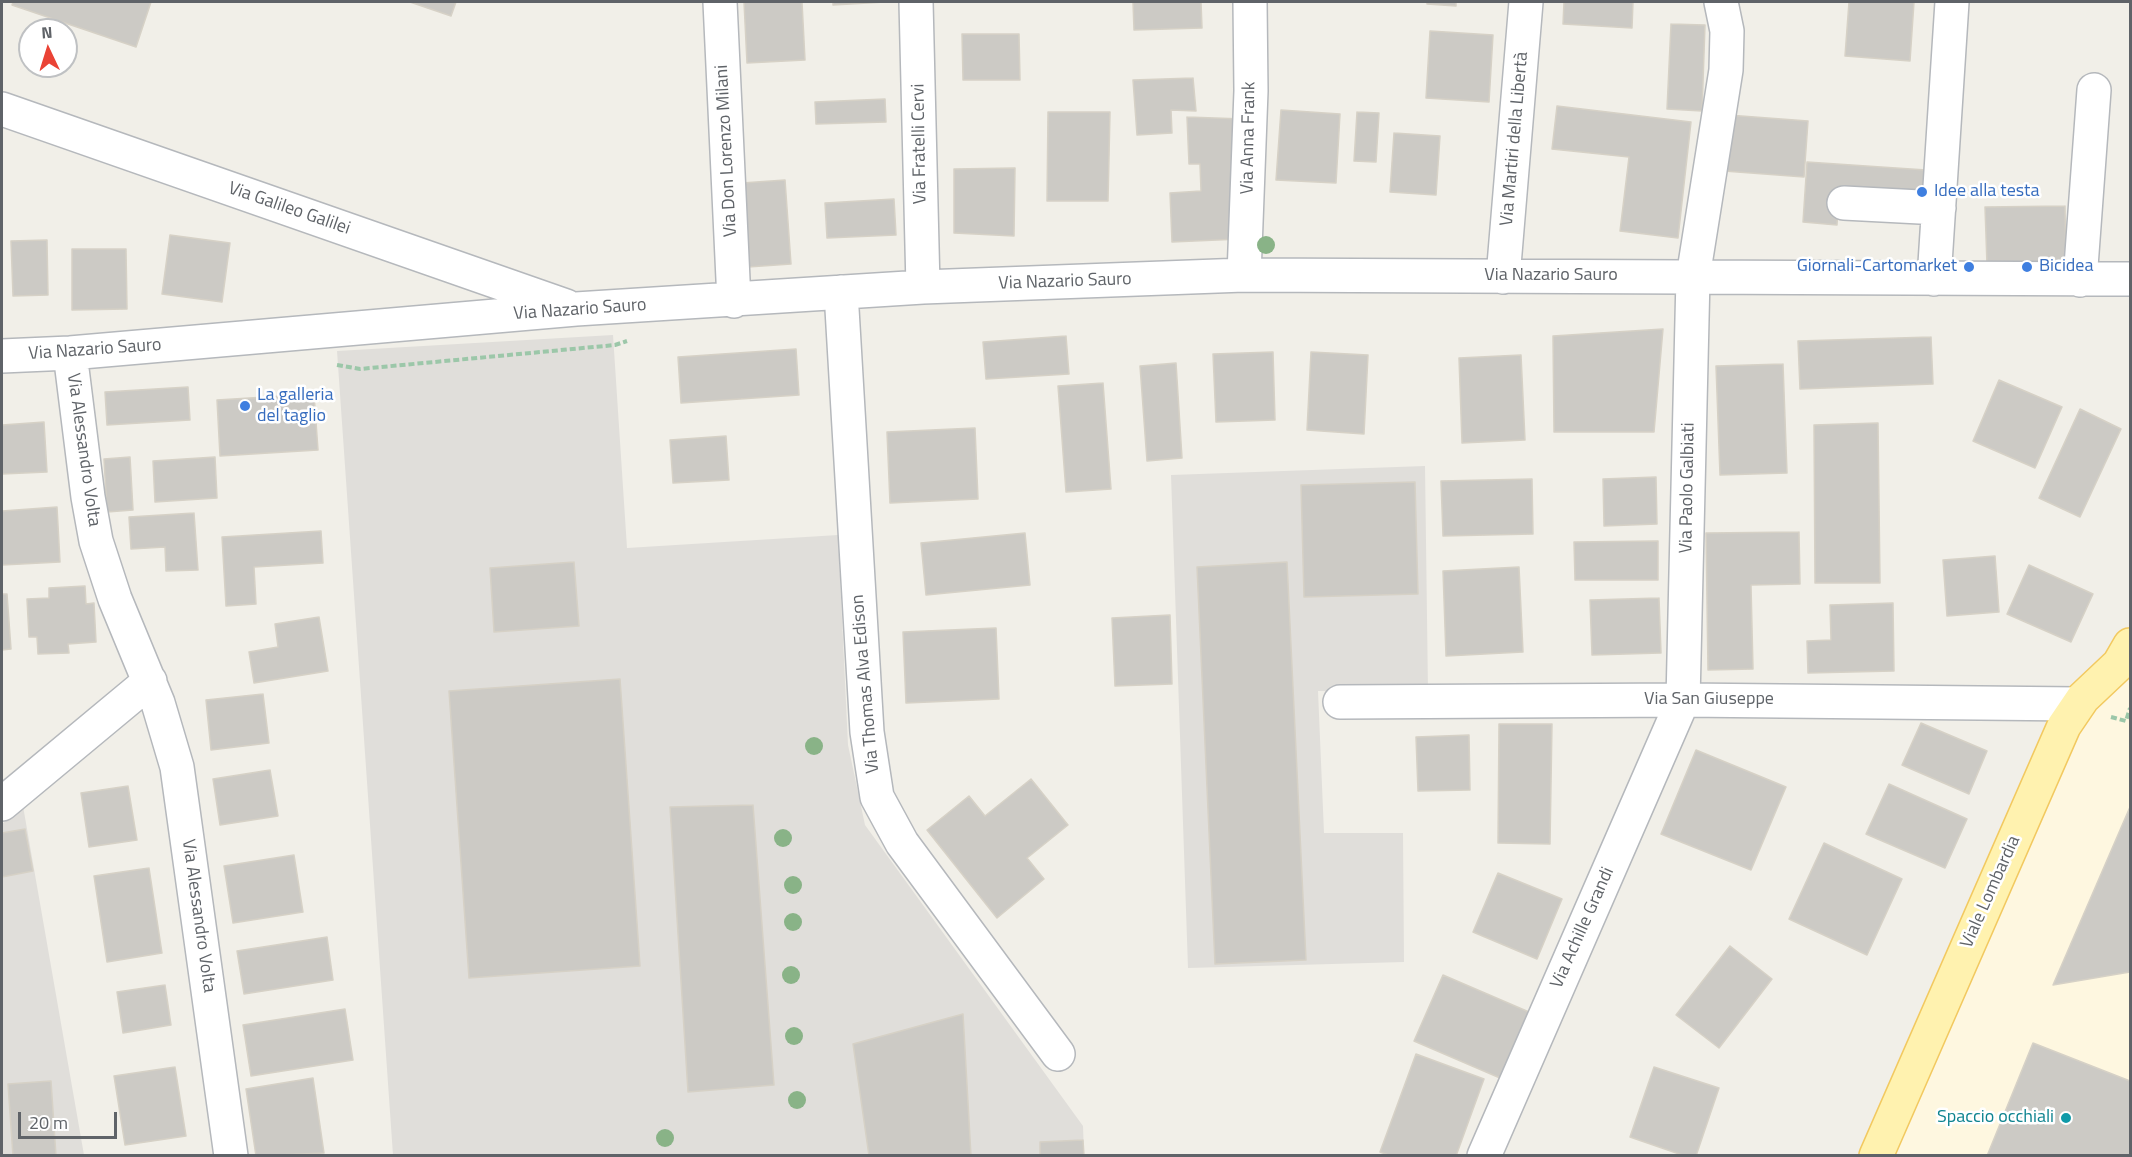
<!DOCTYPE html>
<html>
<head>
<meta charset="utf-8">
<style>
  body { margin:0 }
  #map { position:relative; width:2132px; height:1157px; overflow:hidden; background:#f1efe8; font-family:"Titillium Web",sans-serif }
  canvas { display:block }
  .frame { position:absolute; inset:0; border:3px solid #5f6368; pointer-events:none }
  .north { position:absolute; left:18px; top:18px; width:60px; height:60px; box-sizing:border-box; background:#fff; border:2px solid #bfc1c3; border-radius:50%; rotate:356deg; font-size:16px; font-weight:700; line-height:24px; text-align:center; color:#5f6368 }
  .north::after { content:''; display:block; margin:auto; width:21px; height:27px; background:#ea4335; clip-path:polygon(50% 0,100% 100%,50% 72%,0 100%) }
  .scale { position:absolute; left:18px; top:1112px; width:99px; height:27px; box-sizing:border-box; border:3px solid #5f6368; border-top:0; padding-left:8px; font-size:18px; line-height:21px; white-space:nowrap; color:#5f6368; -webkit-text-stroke:4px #fff; paint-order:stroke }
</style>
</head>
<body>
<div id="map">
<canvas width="2132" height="1157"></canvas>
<div class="frame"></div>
<div class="north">N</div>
<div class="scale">20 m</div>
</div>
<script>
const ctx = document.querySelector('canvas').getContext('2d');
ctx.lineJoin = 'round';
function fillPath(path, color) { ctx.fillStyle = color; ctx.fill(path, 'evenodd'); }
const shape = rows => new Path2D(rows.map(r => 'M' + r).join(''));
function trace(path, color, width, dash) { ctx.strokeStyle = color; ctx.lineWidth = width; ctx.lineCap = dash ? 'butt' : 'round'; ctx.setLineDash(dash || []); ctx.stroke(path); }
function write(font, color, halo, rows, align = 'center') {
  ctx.font = font + ' "Titillium Web",sans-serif'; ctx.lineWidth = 5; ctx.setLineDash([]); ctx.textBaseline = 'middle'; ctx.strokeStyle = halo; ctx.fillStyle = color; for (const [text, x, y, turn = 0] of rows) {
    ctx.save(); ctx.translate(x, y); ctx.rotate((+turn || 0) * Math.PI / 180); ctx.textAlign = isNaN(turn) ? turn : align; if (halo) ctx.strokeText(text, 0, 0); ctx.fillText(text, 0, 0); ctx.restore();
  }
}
const commercial = shape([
  [2130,673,2130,1155,1885,1156,2075,722]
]);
const industrial = shape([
  [613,335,627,548,838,535,848,745,865,825,1083,1126,1084,1155,393,1155,337,351],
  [1425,466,1428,692,1318,691,1324,833,1403,833,1404,962,1188,968,1171,475],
  [23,806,84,1155,2,1156,2,824]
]);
const building = shape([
  [13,2,151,2,136,47,12,5,13,2],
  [410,2,456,2,451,16,410,2],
  [744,2,802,2,805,60,747,63,744,2],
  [833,2,885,2,833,5,833,2],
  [1133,2,1201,2,1202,28,1134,30,1133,2],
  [1427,2,1456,2,1456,6,1427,4,1427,2],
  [1564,2,1633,2,1632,28,1563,24,1564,2],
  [1849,2,1914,2,1910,61,1845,56,1849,2],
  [1671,24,1705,25,1702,111,1667,109,1671,24],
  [1430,31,1493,35,1489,102,1426,98,1430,31],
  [962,34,1019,34,1020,80,963,80,962,34],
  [1193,78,1196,111,1171,110,1172,133,1137,135,1133,80,1193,78],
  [885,99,886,122,816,124,815,102,885,99],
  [1557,106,1691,122,1678,238,1620,231,1629,157,1552,149,1557,106],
  [1281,110,1340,114,1336,183,1276,180,1281,110],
  [1048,112,1110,112,1108,201,1047,201,1048,112],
  [1357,112,1379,113,1376,162,1354,161,1357,112],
  [1728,115,1808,121,1804,177,1724,171,1728,115],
  [1187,117,1243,119,1240,239,1172,242,1170,193,1201,191,1200,164,1189,164,1187,117],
  [1394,133,1440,136,1436,195,1390,192,1394,133],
  [1807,162,1926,170,1924,200,1839,195,1837,225,1803,222,1807,162],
  [1015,168,1014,236,954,233,954,169,1015,168],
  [785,180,791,264,748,267,742,183,785,180],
  [894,199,896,235,827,238,825,203,894,199],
  [2065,206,2066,264,1987,265,1985,207,2065,206],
  [170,235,230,243,222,302,162,294,170,235],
  [47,240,48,295,13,296,11,241,47,240],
  [72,249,126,249,127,309,72,310,72,249],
  [1663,329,1654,432,1554,432,1553,336,1663,329],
  [1066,336,1069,374,986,379,983,342,1066,336],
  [1931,337,1933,384,1800,389,1798,341,1931,337],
  [796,349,799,395,681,403,678,357,796,349],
  [1273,352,1275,420,1216,422,1213,354,1273,352],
  [1311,352,1368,355,1364,434,1307,430,1311,352],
  [1521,355,1525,440,1462,443,1459,358,1521,355],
  [1176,363,1182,458,1147,461,1140,366,1176,363],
  [1783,364,1787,473,1720,475,1716,366,1783,364],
  [1999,380,2062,407,2035,468,1973,441,1999,380],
  [1103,383,1111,489,1066,492,1058,386,1103,383],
  [188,387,190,420,107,425,105,392,188,387],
  [314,394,318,450,220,456,217,400,314,394],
  [2080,409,2121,429,2080,517,2039,498,2080,409],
  [44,422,47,472,2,474,2,425,44,422],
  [1878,423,1880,583,1815,583,1814,425,1878,423],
  [975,428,978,499,890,503,887,432,975,428],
  [726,436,729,480,673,483,670,440,726,436],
  [130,457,133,510,107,512,104,459,130,457],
  [215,457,217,498,155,502,153,461,215,457],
  [1656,477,1657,524,1604,526,1603,479,1656,477],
  [1532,479,1533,534,1443,536,1441,481,1532,479],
  [1415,482,1418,594,1304,597,1301,485,1415,482],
  [57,507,60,562,2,565,2,511,57,507],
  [194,513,198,570,166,571,165,547,131,549,129,517,194,513],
  [321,531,323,563,254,567,256,604,226,606,222,537,321,531],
  [1799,532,1800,584,1751,585,1753,669,1708,670,1706,533,1799,532],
  [1025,533,1030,585,926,595,921,543,1025,533],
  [1658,541,1658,580,1575,580,1574,542,1658,541],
  [1995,556,1999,612,1947,616,1943,560,1995,556],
  [574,562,579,626,494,632,490,568,574,562],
  [1287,562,1306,960,1215,964,1197,567,1287,562],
  [2029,565,2093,594,2071,642,2007,614,2029,565],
  [1519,567,1523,652,1446,656,1443,571,1519,567],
  [85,586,86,604,94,603,96,642,68,644,69,653,38,654,37,637,29,637,27,599,49,598,49,588,85,586],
  [2,594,7,594,11,649,2,650,2,594],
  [1659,598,1661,653,1592,655,1590,600,1659,598],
  [1893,603,1894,671,1808,673,1807,641,1831,640,1830,605,1893,603],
  [1170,615,1172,684,1115,686,1112,618,1170,615],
  [319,617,328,671,254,683,249,652,278,647,275,624,319,617],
  [996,628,999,699,906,703,903,632,996,628],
  [620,679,640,966,469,978,449,691,620,679],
  [263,694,269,743,211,750,206,700,263,694],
  [1921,723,1987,751,1969,794,1902,765,1921,723],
  [1499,724,1552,724,1550,844,1498,843,1499,724],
  [1469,735,1470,790,1418,791,1416,737,1469,735],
  [1696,750,1786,787,1751,870,1661,834,1696,750],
  [270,770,278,816,220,825,213,779,270,770],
  [1031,779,1068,825,1027,858,1044,879,997,918,927,830,969,796,985,816,1031,779],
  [1889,784,1967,819,1945,868,1866,834,1889,784],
  [128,786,137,840,89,847,81,793,128,786],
  [753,805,774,1085,688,1092,670,807,753,805],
  [2130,807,2130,972,2053,985,2130,807],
  [25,829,33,871,2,877,2,833,25,829],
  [1824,843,1902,879,1867,955,1789,919,1824,843],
  [294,855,303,912,233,923,224,866,294,855],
  [149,868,162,953,107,962,94,876,149,868],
  [1498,873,1562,899,1537,959,1473,932,1498,873],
  [327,937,333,980,244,994,237,951,327,937],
  [1730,946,1772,979,1719,1048,1676,1015,1730,946],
  [1443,975,1529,1012,1500,1078,1414,1041,1443,975],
  [165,985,171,1025,123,1033,117,992,165,985],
  [345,1009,353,1060,251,1076,243,1025,345,1009],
  [963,1014,971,1156,869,1156,853,1044,963,1014],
  [2033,1043,2130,1081,2130,1156,1987,1156,2033,1043],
  [1416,1054,1484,1079,1456,1156,1391,1156,1380,1152,1416,1054],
  [175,1067,186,1136,125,1145,114,1076,175,1067],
  [1654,1067,1719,1088,1696,1156,1685,1156,1630,1137,1654,1067],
  [313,1078,324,1153,256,1156,246,1089,313,1078],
  [51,1081,56,1156,13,1156,8,1084,51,1081],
  [1083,1140,1084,1156,1040,1156,1040,1142,1083,1140]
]);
const path = shape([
  [337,365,360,369,615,345,627,341],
  [2111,717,2126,721,2130,708]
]);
const minor = shape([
  [720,2,734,301],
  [916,2,923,287],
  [2,109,566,306],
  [1844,203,1939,208],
  [1244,275,1251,91,1250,2],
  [1503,277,1526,2],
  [1934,279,1952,2],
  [2080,280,2094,90],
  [841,292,867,732,877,797,902,843,1058,1054],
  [70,353,88,497,96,541,115,599,158,703,177,767,231,1156],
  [2,356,70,353,576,309,923,287,1244,275,2130,279],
  [1340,702,1683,700,2078,704],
  [2,804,150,681],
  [1484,1156,1683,700,1693,277,1726,70,1727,31,1721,2]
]);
const major = shape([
  [1876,1156,2064,726,2083,698,2119,664,2130,645]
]);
const trees = [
  [1266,245],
  [814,746],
  [783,838],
  [793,885],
  [793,922],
  [791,975],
  [794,1036],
  [797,1100],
  [665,1138]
];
const markers = [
  [1922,192,6,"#3f7fe0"],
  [1969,267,6,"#3f7fe0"],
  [2027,267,6,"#3f7fe0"],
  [245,406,6,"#3f7fe0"],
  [2066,1118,6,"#0f9aa8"]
];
const streetNames = [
  ["Via Anna Frank",1249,138,-89],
  ["Via Martiri della Libertà",1515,139,-85],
  ["Via Fratelli Cervi",920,144,-91],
  ["Via Don Lorenzo Milani",727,151,-93],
  ["Via Galileo Galilei",289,209,19],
  ["Via Nazario Sauro",1551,276],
  ["Via Nazario Sauro",1065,282,-2],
  ["Via Nazario Sauro",580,310,-4],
  ["Via Nazario Sauro",95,350,-4],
  ["Via Alessandro Volta",83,450,82],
  ["Via Paolo Galbiati",1688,488,-89],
  ["Via Thomas Alva Edison",866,684,-95],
  ["Via San Giuseppe",1709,700],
  ["Viale Lombardia",1991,892,-66],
  ["Via Alessandro Volta",198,916,82],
  ["Via Achille Grandi",1583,928,-66]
];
const shopNames = [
  ["Idee alla testa",1934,192],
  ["Giornali-Cartomarket",1957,267,"right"],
  ["Bicidea",2039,267],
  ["La galleria",257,396],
  ["del taglio",257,417]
];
const cultureNames = [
  ["Spaccio occhiali",2054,1118]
];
fillPath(commercial, '#fef7e0');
fillPath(industrial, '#e0deda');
fillPath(building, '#cccac5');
trace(building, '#d6d1c6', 1.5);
trace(minor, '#b5b8bc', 36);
trace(major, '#f2c960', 36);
trace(path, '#9cc7a9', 4, [6, 3]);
trace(minor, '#fff', 33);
trace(major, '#fff2af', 33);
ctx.fillStyle = '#89b387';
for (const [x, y] of trees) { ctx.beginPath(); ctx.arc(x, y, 9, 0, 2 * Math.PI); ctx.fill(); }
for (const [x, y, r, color] of markers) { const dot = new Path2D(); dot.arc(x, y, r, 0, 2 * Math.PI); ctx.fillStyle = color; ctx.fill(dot); trace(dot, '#fff', 2); }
write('18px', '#5f6368', '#fff', streetNames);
write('18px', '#366cbe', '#fff', shopNames, 'left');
write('18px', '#0d838f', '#fff', cultureNames, 'right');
</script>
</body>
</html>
